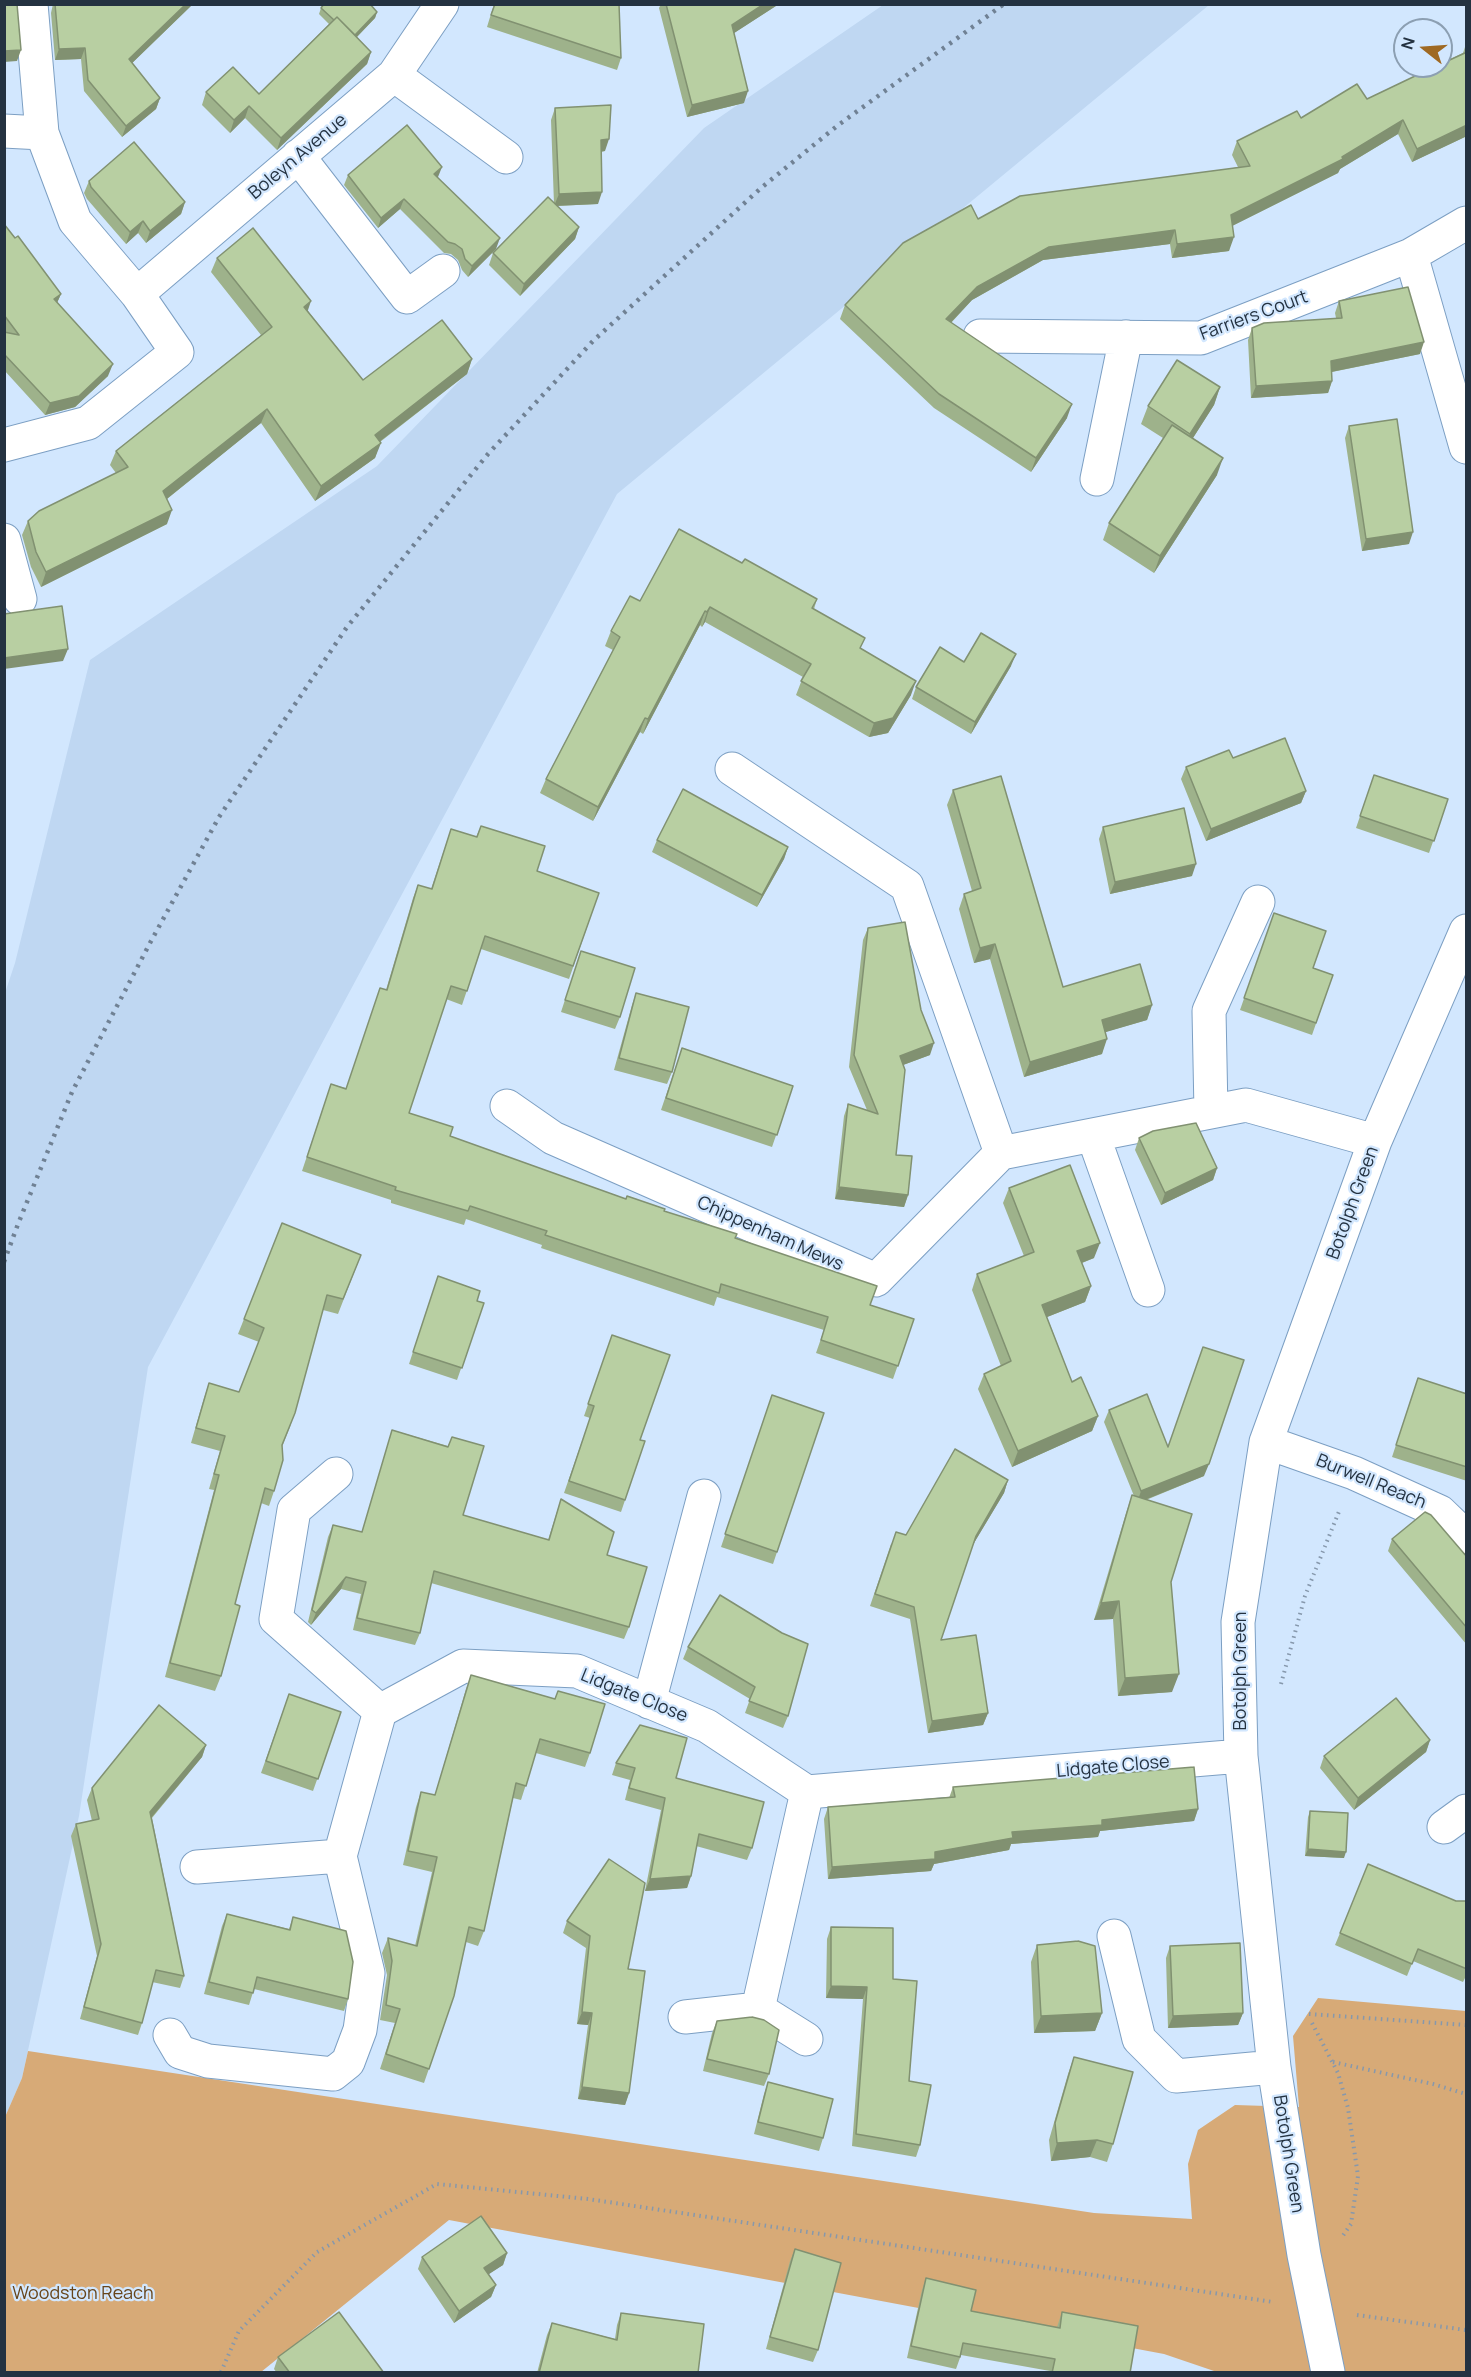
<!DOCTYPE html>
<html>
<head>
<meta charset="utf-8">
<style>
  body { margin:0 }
  #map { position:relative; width:1471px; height:2377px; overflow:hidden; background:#d2e7fe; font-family:Manrope,sans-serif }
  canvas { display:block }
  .frame { position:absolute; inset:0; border:6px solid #243241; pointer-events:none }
  .north { position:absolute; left:1393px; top:18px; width:60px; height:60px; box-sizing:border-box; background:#d2e7fe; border:2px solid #8c9fb2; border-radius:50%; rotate:287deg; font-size:16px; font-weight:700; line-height:24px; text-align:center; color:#243241 }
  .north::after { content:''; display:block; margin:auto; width:21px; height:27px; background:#9f6922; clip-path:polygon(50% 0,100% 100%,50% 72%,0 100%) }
</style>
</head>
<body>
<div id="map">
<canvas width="1471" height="2377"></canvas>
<div class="frame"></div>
<div class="north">N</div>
</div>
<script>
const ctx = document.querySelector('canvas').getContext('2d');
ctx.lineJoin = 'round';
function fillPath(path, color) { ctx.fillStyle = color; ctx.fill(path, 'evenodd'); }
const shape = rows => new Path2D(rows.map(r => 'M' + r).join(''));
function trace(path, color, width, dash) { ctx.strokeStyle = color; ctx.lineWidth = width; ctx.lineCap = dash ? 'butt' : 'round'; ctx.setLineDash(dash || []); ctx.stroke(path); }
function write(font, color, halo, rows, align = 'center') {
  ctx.font = font + ' Manrope,sans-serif'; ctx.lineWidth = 4.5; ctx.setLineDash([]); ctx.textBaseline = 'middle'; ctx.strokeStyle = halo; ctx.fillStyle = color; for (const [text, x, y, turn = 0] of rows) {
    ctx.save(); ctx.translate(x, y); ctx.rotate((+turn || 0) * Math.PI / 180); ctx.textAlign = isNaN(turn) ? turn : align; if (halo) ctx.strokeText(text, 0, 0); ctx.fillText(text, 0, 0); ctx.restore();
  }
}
const built = shape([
  [883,5,1209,5,617,494,148,1367,79,1816,22,2078,5,2117,5,993,15,963,90,660,377,466,704,128]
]);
const green = shape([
  [1318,1998,1466,2011,1466,2372,1217,2372,1164,2354,449,2220,261,2372,5,2372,5,2117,22,2078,28,2051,1094,2213,1192,2219,1188,2164,1198,2130,1235,2105,1299,2107,1293,2036]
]);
const path = shape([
  [1281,1684,1305,1596,1340,1509],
  [1309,2014,1466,2025],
  [1312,2023,1338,2073,1348,2108,1358,2176,1351,2224,1342,2237],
  [1333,2062,1433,2084,1466,2094],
  [1357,2315,1466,2330],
  [221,2372,239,2331,317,2252,437,2184,588,2199,1273,2302]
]);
const minor = shape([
  [31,4,42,133,75,221,137,294,394,75,442,4],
  [394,75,506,157],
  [4,131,42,133],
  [298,156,407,297,443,271],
  [1411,255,1466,447],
  [980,336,1201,338,1411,255,1466,223],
  [4,445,88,423,177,352,137,294],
  [1097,479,1126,337],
  [4,540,20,599],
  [732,769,907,886,1001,1153],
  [507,1106,553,1138,876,1280,1001,1153,1246,1105,1375,1141],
  [1211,1112,1209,1011,1258,902],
  [1093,1135,1148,1290],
  [1266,1442,1354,1473,1440,1512,1466,1537],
  [649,1702,704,1496],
  [380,1711,463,1666,577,1671,707,1726,807,1792,1241,1756],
  [1444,1827,1466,1811],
  [197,1867,340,1856],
  [1114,1936,1139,2039,1176,2076,1274,2067],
  [758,2009,806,2039],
  [685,2017,758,2009,807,1792],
  [170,2035,180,2052,208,2061,333,2074,348,2062,360,2030,368,1973,340,1856,380,1711,276,1619,294,1510,336,1474],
  [1328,2372,1304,2255,1274,2067,1241,1756,1238,1622,1266,1442,1375,1141,1466,931]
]);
const rail = shape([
  [4,1262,18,1224,72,1092,150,943,219,817,347,627,488,454,593,341,761,188,837,126,1004,4]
]);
const wall = shape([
  [53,4,193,4,132,63,160,98,156,109,122,137,84,91,81,59,55,60,51,13],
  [494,4,619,4,621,58,617,70,487,27],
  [661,4,779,4,734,33,744,103,687,117,659,8],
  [321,8,377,12,375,18,357,37,371,52,367,64,277,150,245,118,230,133,202,105,206,92,259,94,329,24,319,14],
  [1465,47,1467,47,1467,136,1412,162,1398,134,1340,169,1338,173,1232,226,1229,251,1172,258,1170,244,1043,260,972,300,951,323,1067,418,1031,472,934,408,840,319,845,305,978,219,1238,167,1232,155,1237,141,1301,118,1367,99,1463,53],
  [555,108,605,151,601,152,598,204,556,206,579,227,575,239,520,296,489,265,493,253,554,204,551,120],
  [348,175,438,178,496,249,468,277,462,270,458,260,451,254,444,253,400,209,378,228,344,185],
  [89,181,185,202,181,214,146,243,138,233,126,244,87,199,84,193],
  [4,224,61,294,57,303,108,376,75,407,45,415,4,370],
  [217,258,308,311,363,380,472,359,467,374,380,442,375,458,315,501,261,423,167,499,167,524,41,587,31,567,22,535,28,521,116,473,110,465,116,451,261,335,211,272],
  [1339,301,1420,354,1332,372,1332,381,1328,393,1251,398,1248,340,1252,328,1336,318,1335,313],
  [1220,387,1214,405,1193,438,1217,475,1154,573,1103,540,1109,523,1163,438,1141,424,1148,406],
  [1349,426,1409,544,1362,551,1345,438],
  [742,563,817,599,814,609,861,649,911,695,888,733,869,737,796,695,803,677,705,622,702,627,700,625,643,734,640,732,593,821,540,793,546,779,613,650,605,646,611,631,640,601],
  [964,662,1011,666,971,734,912,699,916,687],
  [1186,767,1306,791,1301,803,1206,841,1181,779],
  [1374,775,1448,799,1429,853,1356,828],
  [953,790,1063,987,1152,1005,1147,1020,1105,1032,1102,1054,1024,1077,990,959,974,963,959,909,964,894,972,891,947,805],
  [481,826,537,871,599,893,569,979,481,949,462,1005,446,999,409,1113,450,1136,626,1199,664,1211,735,1238,870,1305,914,1319,893,1379,816,1353,824,1330,717,1297,714,1306,541,1248,542,1245,466,1219,464,1225,391,1203,391,1200,302,1171,331,1084,346,1088,386,990,413,898,418,885,431,889,451,829,476,837],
  [1103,827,1192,876,1110,894,1099,839],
  [657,840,788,847,784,859,757,907,652,852],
  [1274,913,1313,968,1333,975,1312,1035,1240,1010],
  [868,928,921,1010,930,1055,903,1065,896,1155,908,1195,904,1207,835,1199,844,1116,848,1104,867,1110,849,1067,863,940],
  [581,951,620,1017,615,1029,561,1012],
  [636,993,672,1072,667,1084,614,1070,632,1005],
  [682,1048,793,1086,772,1147,661,1110],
  [1139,1138,1217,1168,1213,1180,1161,1205,1135,1150],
  [1009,1188,1094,1258,1082,1263,1091,1286,1085,1302,1047,1317,1072,1382,1098,1416,1092,1431,1012,1467,978,1389,984,1374,1001,1366,972,1290,977,1274,1024,1256,1003,1203],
  [361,1255,338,1314,323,1310,290,1427,282,1447,274,1491,269,1506,261,1503,235,1604,221,1676,215,1691,165,1677,214,1490,209,1489,220,1451,191,1443,204,1398,209,1383,239,1392,259,1342,238,1334,244,1319],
  [438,1276,477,1301,484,1303,457,1380,409,1364],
  [612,1335,640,1440,645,1441,621,1512,564,1493,590,1418,584,1416],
  [1414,1390,1467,1394,1467,1481,1392,1457],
  [772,1395,777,1552,773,1564,721,1547],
  [1109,1410,1168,1447,1204,1476,1146,1500,1171,1582,1172,1692,1118,1696,1113,1619,1094,1620,1126,1513,1132,1495,1134,1496,1104,1422],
  [392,1430,448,1446,452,1437,463,1515,548,1540,561,1499,607,1555,629,1627,624,1639,431,1583,420,1633,415,1645,353,1630,361,1594,341,1589,311,1625,308,1622,328,1537,333,1525,362,1532],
  [1008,1480,1004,1493,972,1546,941,1640,988,1713,983,1725,928,1733,910,1619,870,1606,891,1544,906,1535],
  [1392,1539,1467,1557,1467,1645,1388,1551],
  [720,1595,788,1716,783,1728,745,1713,750,1699,683,1659,688,1647],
  [471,1675,555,1699,558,1691,590,1753,585,1767,536,1753,521,1800,513,1798,484,1931,478,1946,466,1942,454,1996,424,2083,380,2069,395,2023,380,2020,387,1975,382,1953,388,1938,415,1946,432,1872,403,1865,416,1807,421,1792,435,1795,466,1689],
  [289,1694,341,1712,313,1791,261,1773],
  [1430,1740,1426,1752,1354,1810,1320,1768,1324,1756],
  [206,1745,202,1757,152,1818,184,1976,180,1988,152,1982,142,2023,138,2035,80,2019,97,1956,71,1836,76,1824,92,1821,87,1800,92,1788],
  [616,1763,676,1778,752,1848,747,1860,696,1846,691,1876,687,1888,645,1891,661,1810,625,1800,630,1780,612,1775],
  [953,1787,1198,1809,1194,1821,1100,1831,1098,1837,1011,1844,1009,1850,934,1864,931,1871,828,1879,824,1819,828,1807,949,1798],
  [1310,1811,1344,1858,1305,1856,1308,1817],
  [609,1859,628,1969,629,2093,625,2105,578,2099,588,2025,577,2024,586,1948,563,1933,567,1921],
  [1456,1901,1467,1901,1467,1974,1463,1982,1413,1961,1407,1976,1335,1945,1340,1933],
  [227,1914,289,1929,293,1917,348,1999,344,2011,254,1989,249,2005,204,1994,222,1926],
  [831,1927,893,1979,920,2145,916,2157,852,2146,863,1999,826,1998,827,1939],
  [1037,1945,1102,2013,1095,2031,1034,2033,1031,1962],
  [1170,1946,1243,2013,1238,2025,1168,2028,1166,1958],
  [717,2021,769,2074,764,2086,703,2071,712,2033],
  [1074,2057,1113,2144,1107,2162,1090,2157,1051,2161,1049,2140,1068,2074],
  [768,2082,823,2138,819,2151,754,2134,764,2094],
  [795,2249,818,2350,813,2362,766,2349,790,2261],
  [507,2253,503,2265,488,2274,496,2285,491,2297,454,2323,418,2269,422,2257],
  [926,2278,971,2311,1057,2327,1062,2312,1130,2373,1050,2373,1050,2371,961,2355,956,2369,907,2358,922,2290],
  [621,2313,698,2373,537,2373,547,2335,552,2323,615,2339,617,2325],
  [278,2357,384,2373,277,2373,274,2369]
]);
const shadedWall = shape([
  [186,4,193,4,125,70,129,59],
  [764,4,779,4,728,37,732,25],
  [377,12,375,18,350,44,352,38],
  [85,48,81,59,55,60,59,49],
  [21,50,17,61,4,62,4,51],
  [371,52,367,64,277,150,281,138],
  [748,91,744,103,687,117,692,105],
  [160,98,156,109,122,137,126,126],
  [249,106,245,118,230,133,234,120],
  [1403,120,1398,134,1340,169,1338,173,1226,229,1231,215,1342,157],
  [1467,125,1467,136,1412,162,1417,149],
  [609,139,605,151,596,152,601,140],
  [442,167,438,177,430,184,434,174],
  [602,192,598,204,554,206,559,194],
  [404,199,400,209,378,228,381,218],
  [185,202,181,214,146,243,150,231],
  [143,221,138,233,126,244,130,232],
  [579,227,575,239,520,296,524,284],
  [1175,230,1170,244,1043,260,972,300,941,333,946,319,977,287,1049,247],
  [1234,237,1229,251,1172,258,1177,244],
  [500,238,496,249,468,277,472,266],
  [61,294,56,305,54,299],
  [311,301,306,316,304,307],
  [1424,342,1420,354,1326,373,1331,361],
  [472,359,467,374,370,449,375,435],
  [113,364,108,376,75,407,45,415,50,403],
  [1332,381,1328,393,1251,398,1256,386],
  [1220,387,1214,405,1184,452,1190,434],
  [1072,404,1067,418,1031,472,1036,458],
  [267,409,261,423,158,506,163,491],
  [381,443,375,458,315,501,321,486],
  [1223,458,1217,475,1154,573,1160,556],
  [172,510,167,524,41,587,46,572],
  [1413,532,1409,544,1362,551,1366,539],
  [710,607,705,622,702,627,707,612],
  [705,611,700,625,643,734,648,719],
  [68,649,63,661,4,669,4,658],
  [1016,654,1011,666,971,734,975,722],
  [916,681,911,695,888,733,869,737,874,723],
  [645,718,640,732,593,821,598,807],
  [1306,791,1301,803,1206,841,1211,829],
  [788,847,784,859,757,907,762,895],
  [1196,864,1192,876,1110,894,1115,882],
  [995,944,990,959,974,963,980,948],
  [1152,1005,1147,1020,1096,1035,1102,1020],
  [1107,1039,1102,1054,1024,1077,1030,1062],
  [934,1043,930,1055,895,1068,900,1056],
  [1217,1168,1213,1180,1161,1205,1165,1193],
  [839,1187,908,1195,904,1207,835,1199],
  [1100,1243,1094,1258,1071,1267,1077,1251],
  [1091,1286,1085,1302,1037,1321,1042,1305],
  [1098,1416,1092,1431,1012,1467,1018,1451],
  [1209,1464,1204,1476,1137,1503,1141,1491],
  [1008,1480,1004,1493,971,1548,976,1536],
  [346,1577,341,1589,311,1625,316,1613],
  [1119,1601,1113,1619,1094,1620,1101,1603],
  [1179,1674,1172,1692,1118,1696,1125,1678],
  [988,1713,983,1725,928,1733,932,1721],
  [1430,1740,1426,1752,1354,1810,1358,1798],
  [206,1745,202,1757,146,1824,150,1812],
  [1198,1809,1194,1821,1100,1831,1098,1837,1011,1844,1009,1850,934,1864,931,1871,828,1879,832,1867,935,1852,1012,1832,1102,1820],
  [1308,1849,1346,1852,1344,1858,1305,1856],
  [691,1876,687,1888,645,1891,650,1879],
  [831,1986,867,1987,863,1999,826,1998],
  [582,2012,592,2013,588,2025,577,2024],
  [1102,2013,1095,2031,1034,2033,1041,2016],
  [1243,2013,1238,2025,1168,2028,1173,2016],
  [582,2087,629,2093,625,2105,578,2099],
  [1097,2140,1090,2157,1051,2161,1057,2143],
  [507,2253,503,2265,480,2280,484,2268],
  [496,2285,491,2297,454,2323,459,2311]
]);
const building = shape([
  [4,4,17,4,21,50,4,51,4,4],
  [55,4,186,4,129,59,160,98,126,126,88,80,85,48,59,49,55,4],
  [324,4,370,4,377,12,355,35,337,17,334,20,321,8,324,4],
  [495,4,619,4,621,58,491,15,495,4],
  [666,4,764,4,732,25,748,91,692,105,666,4],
  [337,17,371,52,281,138,249,106,234,120,206,92,233,67,259,94,337,17],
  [1467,52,1467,125,1417,149,1403,120,1342,157,1343,159,1231,215,1234,237,1177,244,1175,230,1049,247,977,287,946,319,1072,404,1036,458,939,394,845,305,903,243,971,205,978,219,1020,196,1250,166,1237,141,1297,111,1301,118,1357,84,1367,99,1436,66,1441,66,1441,64,1467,52],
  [611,105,609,139,601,140,602,192,559,194,555,108,611,105],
  [407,125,442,167,434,174,500,238,472,266,465,259,462,249,455,244,448,242,404,199,381,218,348,175,407,125],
  [134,142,185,202,150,231,143,221,130,232,91,187,89,181,134,142],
  [548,197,579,227,524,284,493,253,548,197],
  [4,224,15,238,18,236,61,294,54,299,113,364,79,396,50,403,4,354,4,332,19,335,4,315,4,224],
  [253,228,311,301,304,307,363,380,442,320,472,359,375,435,381,443,321,486,267,409,163,491,172,510,46,572,36,552,28,521,39,511,128,467,116,451,272,327,217,258,253,228],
  [1408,287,1424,342,1331,361,1332,381,1256,386,1252,328,1264,323,1342,318,1339,301,1408,287],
  [1177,360,1220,387,1190,434,1148,406,1177,360],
  [1397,419,1413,532,1366,539,1349,426,1397,419],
  [1172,425,1223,458,1160,556,1109,523,1172,425],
  [679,529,742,563,745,559,817,599,812,608,865,638,860,648,916,681,893,718,874,723,801,681,811,664,710,607,707,612,705,611,648,719,645,718,598,807,546,779,620,637,611,631,630,596,640,601,679,529],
  [62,606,68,649,4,658,4,614,62,606],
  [981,633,1016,654,975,722,916,687,940,647,964,662,981,633],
  [1285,738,1306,791,1211,829,1186,767,1229,750,1233,758,1285,738],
  [1374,775,1448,799,1434,841,1360,816,1374,775],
  [1001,776,1063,987,1140,964,1152,1005,1102,1020,1107,1039,1030,1062,995,944,980,948,964,894,981,888,953,790,1001,776],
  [683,789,788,847,762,895,657,840,683,789],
  [1184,808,1196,864,1115,882,1103,827,1184,808],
  [481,826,545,846,537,871,599,893,573,966,485,936,467,991,451,986,409,1113,453,1127,450,1136,626,1199,627,1196,665,1209,664,1211,737,1234,735,1238,877,1286,870,1305,914,1319,898,1366,821,1340,828,1317,721,1284,719,1293,545,1235,547,1231,470,1206,468,1211,395,1190,396,1187,307,1157,331,1084,346,1089,380,988,387,990,418,885,432,889,451,829,477,837,481,826],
  [1274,913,1326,931,1313,968,1333,975,1316,1023,1244,998,1274,913],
  [905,922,921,1010,934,1043,900,1056,905,1070,896,1155,912,1156,908,1195,839,1187,848,1104,878,1114,854,1055,868,928,905,922],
  [581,951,635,968,620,1017,565,1000,581,951],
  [636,993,689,1007,672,1072,619,1058,636,993],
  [682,1048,793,1086,777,1135,666,1098,682,1048],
  [1196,1123,1217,1168,1165,1193,1139,1138,1153,1131,1196,1123],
  [1070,1165,1100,1243,1077,1251,1091,1286,1042,1305,1072,1382,1081,1377,1098,1416,1018,1451,984,1374,1011,1361,977,1274,1034,1252,1009,1188,1070,1165],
  [282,1223,361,1255,343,1299,327,1295,295,1413,282,1445,283,1460,274,1491,265,1488,235,1604,240,1606,221,1676,170,1663,219,1475,214,1474,225,1436,196,1428,209,1383,239,1392,264,1328,244,1319,282,1223],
  [438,1276,480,1291,477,1301,484,1303,462,1368,413,1352,438,1276],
  [612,1335,670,1355,640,1440,645,1441,625,1500,569,1481,594,1406,588,1404,612,1335],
  [1203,1347,1244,1360,1209,1464,1141,1491,1109,1410,1147,1394,1168,1447,1203,1347],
  [1418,1378,1467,1394,1467,1467,1396,1445,1418,1378],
  [772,1395,824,1413,777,1552,725,1534,772,1395],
  [392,1430,448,1447,452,1437,484,1446,463,1515,549,1540,561,1499,614,1532,607,1555,647,1567,629,1627,434,1571,420,1633,357,1618,366,1582,346,1577,316,1613,312,1610,333,1525,362,1532,392,1430],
  [955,1449,1008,1480,976,1536,941,1640,976,1635,988,1713,932,1721,914,1607,875,1594,896,1532,906,1535,955,1449],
  [1132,1495,1192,1514,1171,1582,1179,1674,1125,1678,1119,1601,1101,1603,1132,1495],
  [1425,1512,1431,1515,1467,1557,1467,1628,1392,1539,1425,1512],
  [720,1595,782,1633,808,1644,788,1716,749,1701,755,1687,688,1647,720,1595],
  [471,1675,555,1699,558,1691,605,1704,590,1753,540,1739,526,1786,516,1783,484,1931,469,1927,454,1996,429,2069,386,2054,400,2009,386,2005,392,1961,388,1938,417,1946,437,1857,408,1851,421,1792,435,1795,471,1675],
  [289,1694,341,1712,318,1779,266,1761,289,1694],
  [1396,1698,1430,1740,1358,1798,1324,1756,1396,1698],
  [159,1705,206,1745,150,1812,184,1976,156,1970,142,2023,84,2007,101,1944,76,1824,99,1819,92,1788,159,1705],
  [640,1725,687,1738,676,1778,764,1802,752,1848,699,1834,691,1876,650,1879,665,1798,629,1788,635,1768,616,1763,640,1725],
  [1194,1767,1198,1809,1102,1820,1102,1825,1012,1832,1013,1838,935,1852,935,1859,832,1867,828,1807,955,1797,953,1787,1194,1767],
  [1310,1811,1348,1813,1346,1852,1308,1849,1310,1811],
  [609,1859,645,1883,628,1969,645,1971,629,2093,582,2087,592,2013,582,2012,590,1936,567,1921,609,1859],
  [1368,1864,1456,1901,1467,1901,1467,1969,1418,1949,1412,1964,1340,1933,1368,1864],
  [227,1914,290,1930,293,1917,346,1931,353,1962,348,1999,257,1977,253,1993,209,1982,227,1914],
  [831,1927,893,1928,893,1979,917,1981,909,2081,931,2085,920,2145,856,2134,867,1987,831,1986,831,1927],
  [1078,1941,1095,1946,1102,2013,1041,2016,1037,1945,1078,1941],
  [1240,1943,1243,2013,1173,2016,1170,1946,1240,1943],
  [752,2017,764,2020,779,2030,769,2074,707,2059,717,2021,752,2017],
  [1074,2057,1133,2072,1113,2144,1097,2140,1057,2143,1055,2123,1074,2057],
  [768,2082,833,2099,823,2138,758,2122,768,2082],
  [481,2216,507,2253,484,2268,496,2285,459,2311,422,2257,481,2216],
  [795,2249,841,2263,818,2350,770,2337,795,2249],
  [926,2278,976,2290,971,2311,1060,2328,1062,2312,1138,2326,1130,2373,1052,2373,1055,2359,963,2343,960,2357,911,2346,926,2278],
  [339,2312,384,2373,290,2373,278,2357,339,2312],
  [621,2313,704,2324,698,2373,539,2373,552,2323,617,2340,621,2313]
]);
const streetNames = [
  ["Boleyn Avenue",298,157,-40],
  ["Farriers Court",1254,316,-20],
  ["Botolph Green",1353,1203,-70],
  ["Chippenham Mews",770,1234,24],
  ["Burwell Reach",1371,1482,22],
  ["Botolph Green",1241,1671,-90],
  ["Lidgate Close",634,1696,22],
  ["Lidgate Close",1113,1767,-5],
  ["Botolph Green",1288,2154,81]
];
const parkNames = [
  ["Woodston Reach",83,2294]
];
fillPath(built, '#bfd7f2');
fillPath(green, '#d7aa77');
trace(minor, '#7c9fc3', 35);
trace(path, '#8698ac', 4, [1.5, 4.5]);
trace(minor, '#fff', 33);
trace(rail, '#708194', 4.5, [3, 6]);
fillPath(wall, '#9eb28b');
fillPath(shadedWall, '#819171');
fillPath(building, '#b8cfa2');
trace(building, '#819171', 1.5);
write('18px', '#243241', '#d2e7fe', streetNames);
write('18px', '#67451b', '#d2e7fe', parkNames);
</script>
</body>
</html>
